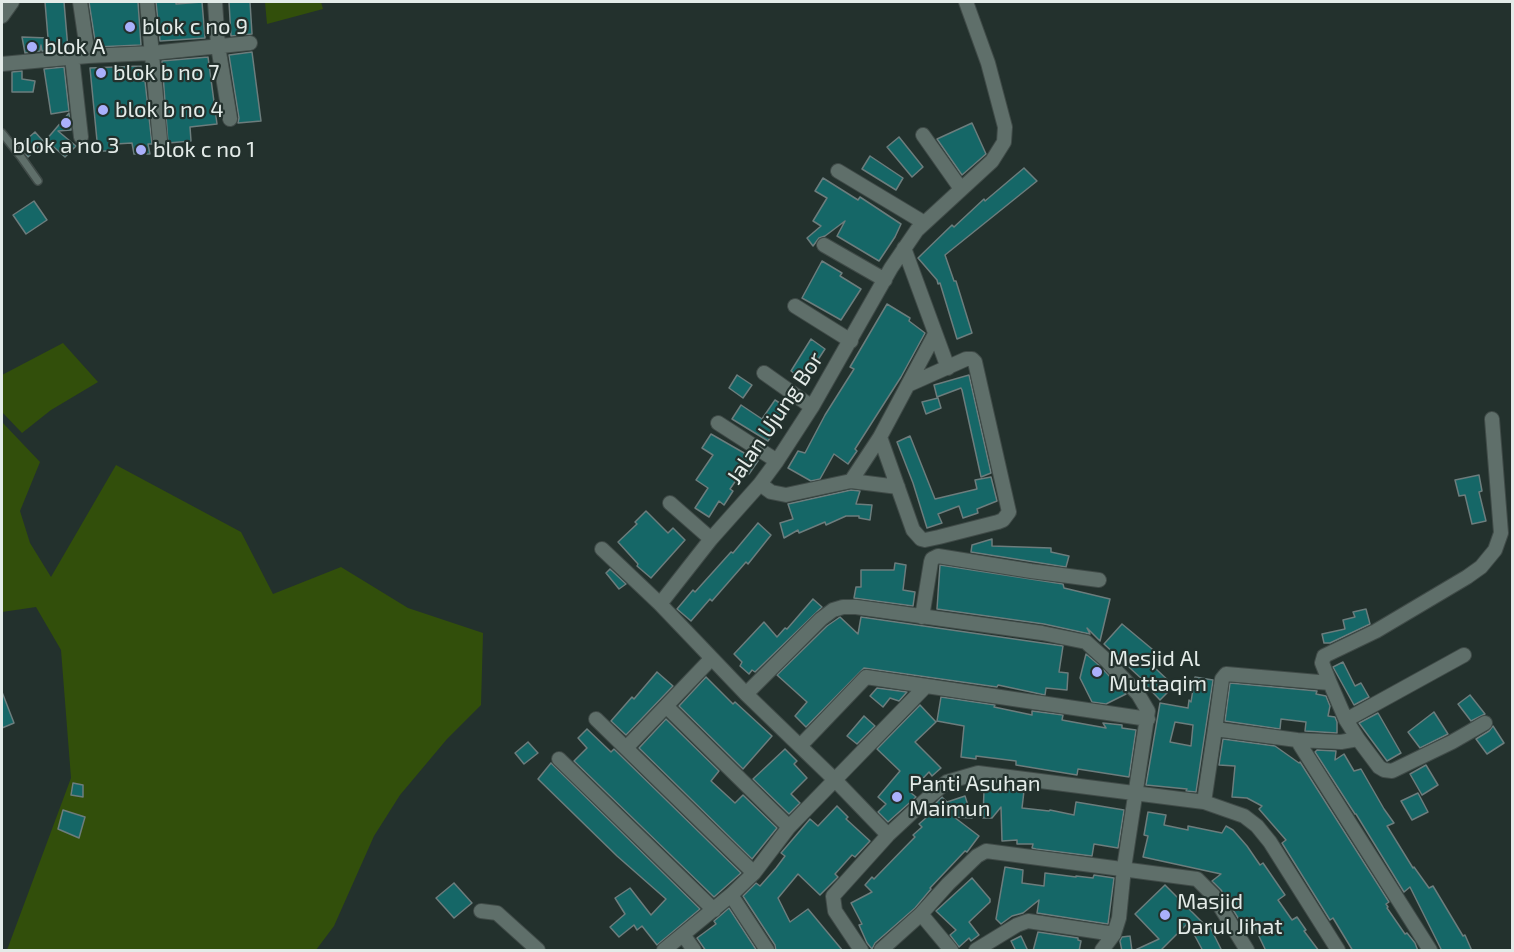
<!DOCTYPE html>
<html>
<head>
<meta charset="utf-8">
<style>
  body { margin:0 }
  #map { position:relative; width:1514px; height:952px; overflow:hidden; background:#23312d; font-family:"Exo 2",sans-serif }
  canvas { display:block }
  .frame { position:absolute; inset:0; border:3px solid #e3ebe8; pointer-events:none }
</style>
</head>
<body>
<div id="map">
<canvas width="1514" height="952"></canvas>
<div class="frame"></div>
</div>
<script>
const ctx = document.querySelector('canvas').getContext('2d');
ctx.lineJoin = 'round';
function fillPath(path, color) { ctx.fillStyle = color; ctx.fill(path, 'evenodd'); }
const shape = rows => new Path2D(rows.map(r => 'M' + r).join(''));
function trace(path, color, width, dash) { ctx.strokeStyle = color; ctx.lineWidth = width; ctx.lineCap = dash ? 'butt' : 'round'; ctx.setLineDash(dash || []); ctx.stroke(path); }
function write(font, color, halo, rows, align = 'center') {
  ctx.font = font + ' "Exo 2",sans-serif'; ctx.lineWidth = 4.5; ctx.setLineDash([]); ctx.textBaseline = 'middle'; ctx.strokeStyle = halo; ctx.fillStyle = color; for (const [text, x, y, turn = 0] of rows) {
    ctx.save(); ctx.translate(x, y); ctx.rotate((+turn || 0) * Math.PI / 180); ctx.textAlign = isNaN(turn) ? turn : align; if (halo) ctx.strokeText(text, 0, 0); ctx.fillText(text, 0, 0); ctx.restore();
  }
}
const green = shape([
  [265,2,321,2,323,9,267,24],
  [63,343,98,382,51,410,22,433,2,412,2,375],
  [2,422,40,462,20,511,30,543,51,577,116,465,241,532,273,594,341,567,408,608,483,633,481,705,447,739,400,795,374,836,334,926,316,950,7,950,71,778,61,650,36,607,2,612]
]);
const building = shape([
  [45,2,64,2,68,49,42,51,41,45,40,51,25,53,22,37,48,38,45,2],
  [89,2,138,2,141,45,96,47,89,2],
  [156,2,176,2,176,4,202,2,205,38,160,41,156,2],
  [229,2,250,2,252,34,231,36,229,2],
  [252,52,261,121,238,123,239,118,229,55,252,52],
  [208,57,217,124,190,127,191,141,168,143,162,61,208,57],
  [141,66,142,81,145,81,152,144,148,144,150,154,134,154,132,143,115,144,114,151,98,151,90,68,141,66],
  [64,67,69,111,51,114,44,69,64,67],
  [22,71,22,79,35,81,33,92,12,92,12,72,22,71],
  [69,113,71,130,58,131,76,146,65,157,46,140,69,113],
  [972,123,986,154,962,175,937,139,972,123],
  [35,132,44,142,28,157,19,146,35,132],
  [899,137,923,167,912,177,887,147,899,137],
  [870,156,903,178,896,190,862,169,870,156],
  [1024,168,1037,181,945,255,954,281,956,281,972,333,957,339,940,283,938,284,937,280,918,258,952,225,954,227,984,199,985,201,1024,168],
  [823,178,858,200,860,197,901,224,895,237,879,261,837,236,845,221,825,236,819,238,813,246,807,238,821,226,813,221,827,198,815,191,823,178],
  [34,201,47,220,26,234,13,215,34,201],
  [822,261,842,273,840,276,861,289,841,320,802,298,822,261],
  [887,304,910,318,909,321,925,333,901,377,855,449,857,451,848,464,834,454,820,479,811,481,788,468,798,451,805,453,825,415,854,369,850,367,887,304],
  [811,339,825,349,804,381,791,371,811,339],
  [737,375,752,385,743,398,729,388,737,375],
  [969,375,991,473,981,477,962,390,961,388,937,397,934,385,969,375],
  [938,398,941,408,926,414,922,402,938,398],
  [775,400,789,409,768,441,732,419,741,405,762,419,775,400],
  [711,434,758,461,749,474,743,470,730,489,733,491,724,505,719,501,709,517,695,508,708,488,696,480,713,455,702,448,711,434],
  [910,436,935,499,977,489,975,480,991,477,997,501,977,509,978,513,963,518,959,506,938,514,942,523,927,528,913,483,897,442,910,436],
  [1479,475,1482,491,1479,492,1486,521,1472,524,1465,495,1459,496,1455,480,1479,475],
  [851,490,860,491,856,504,872,505,870,520,859,518,859,516,846,516,826,525,825,522,799,533,798,530,784,538,780,523,793,519,788,504,851,490],
  [646,511,668,533,673,528,685,540,651,578,637,566,638,564,618,542,637,524,635,522,646,511],
  [758,523,771,535,748,564,746,562,712,601,710,599,691,621,677,609,693,590,695,592,731,552,733,553,758,523],
  [992,539,992,546,1051,548,1051,552,1069,556,1066,567,971,552,972,545,992,539],
  [895,563,906,565,903,590,915,592,913,606,854,598,856,587,861,587,861,570,894,570,895,563],
  [940,565,1063,584,1064,588,1110,599,1100,641,1087,628,1090,634,1044,624,937,609,940,565],
  [610,569,626,584,619,589,606,573,610,569],
  [813,599,822,607,755,672,752,670,749,674,740,666,742,662,734,654,764,622,777,637,785,628,787,629,813,599],
  [1366,609,1370,624,1330,643,1324,643,1322,634,1345,629,1343,620,1355,617,1353,612,1366,609],
  [840,617,858,634,861,617,1063,646,1059,672,1068,673,1067,690,1046,688,1045,695,998,685,997,687,864,668,806,727,795,716,807,702,777,675,827,626,840,617],
  [1122,624,1164,659,1155,668,1174,686,1160,700,1143,682,1144,681,1104,644,1122,624],
  [1086,654,1100,666,1126,694,1106,704,1092,702,1080,678,1086,654],
  [1343,662,1355,686,1361,683,1369,697,1354,705,1333,667,1343,662],
  [657,672,673,686,626,735,611,721,632,697,634,699,657,672],
  [706,677,733,704,735,702,772,736,743,769,679,706,706,677],
  [1195,677,1213,680,1196,792,1186,791,1187,789,1146,785,1160,703,1188,708,1189,700,1191,702,1195,677],
  [1175,722,1193,725,1191,746,1170,742,1175,722],
  [1230,683,1317,691,1316,694,1326,696,1330,706,1328,716,1335,717,1337,722,1337,733,1305,731,1306,722,1281,719,1280,729,1225,721,1230,683],
  [877,688,907,692,899,701,890,698,883,707,870,696,877,688],
  [2,692,14,723,2,728,2,692],
  [1470,695,1485,714,1471,721,1458,704,1470,695],
  [941,697,995,705,994,707,1032,715,1032,711,1063,715,1062,720,1106,728,1103,723,1122,725,1122,728,1136,730,1129,777,1078,769,1077,775,1016,765,1016,761,976,756,976,759,961,757,964,726,937,721,941,697],
  [920,705,936,722,915,742,941,768,932,776,929,772,910,792,916,797,888,822,878,812,886,804,878,797,900,771,877,749,920,705],
  [1434,712,1448,734,1420,748,1408,732,1434,712],
  [1378,713,1401,753,1387,761,1359,723,1378,713],
  [864,716,875,726,857,744,847,736,864,716],
  [666,719,719,771,711,781,735,803,743,795,777,828,752,859,639,748,666,719],
  [1493,726,1504,743,1487,754,1476,739,1489,731,1493,726],
  [587,729,611,752,614,749,741,873,714,897,574,761,587,748,578,738,587,729],
  [1223,739,1275,746,1299,763,1300,762,1389,902,1386,904,1388,907,1387,908,1405,934,1407,933,1415,943,1418,951,1353,951,1333,918,1330,920,1282,843,1286,840,1259,809,1262,806,1247,798,1232,797,1235,766,1219,765,1223,739],
  [528,742,538,753,524,764,515,753,528,742],
  [785,749,797,761,794,764,807,778,791,794,800,803,789,814,753,779,785,749],
  [1317,750,1336,751,1335,760,1344,754,1354,771,1361,769,1384,809,1394,823,1387,826,1413,868,1414,867,1429,888,1433,886,1463,936,1465,935,1472,951,1442,951,1410,887,1404,892,1356,814,1355,814,1315,752,1317,750],
  [551,763,700,909,657,945,642,926,637,930,634,925,619,937,610,927,625,914,615,898,630,888,651,915,666,899,617,856,538,779,551,763],
  [1426,765,1438,785,1422,795,1410,774,1426,765],
  [73,783,83,785,83,797,71,795,73,783],
  [1003,789,1024,791,1022,808,1049,811,1050,810,1074,815,1076,802,1124,810,1118,848,1094,844,1092,856,1036,849,1032,848,1033,844,1017,844,1017,840,1002,841,1001,807,992,818,983,818,984,790,1003,789],
  [1418,793,1428,812,1412,820,1401,801,1418,793],
  [965,796,972,818,954,817,979,836,967,852,965,851,930,888,931,889,915,908,875,943,872,949,867,943,859,925,862,924,851,903,872,892,865,885,872,877,874,879,915,837,913,835,922,827,919,824,936,809,933,806,942,797,947,802,965,796],
  [837,806,848,817,846,819,870,841,855,857,852,855,835,874,838,877,820,895,798,874,778,898,790,922,808,909,843,951,776,951,775,945,743,896,756,883,760,886,776,868,785,856,781,853,810,819,818,826,837,806],
  [63,810,85,817,79,838,58,829,63,810],
  [1148,812,1166,815,1164,825,1188,830,1188,826,1222,833,1226,826,1233,830,1247,846,1260,865,1263,863,1285,895,1278,900,1292,920,1297,917,1306,930,1304,931,1319,951,1266,951,1254,926,1246,931,1221,890,1212,881,1221,874,1143,857,1148,836,1144,835,1148,812],
  [1005,867,1023,870,1022,883,1044,886,1045,873,1076,877,1076,876,1093,878,1094,875,1114,878,1108,924,1037,913,1039,900,1023,913,1012,916,1001,924,996,919,1005,867],
  [972,878,990,899,990,902,969,922,979,935,971,941,969,938,959,947,950,935,956,930,936,911,972,878],
  [454,883,472,903,454,918,436,898,454,883],
  [1165,885,1206,926,1209,925,1222,951,1203,951,1188,923,1160,951,1133,951,1159,939,1135,914,1165,885],
  [729,908,757,951,706,951,697,938,716,924,714,921,729,908],
  [1038,932,1078,938,1078,940,1081,941,1079,951,1033,951,1038,932],
  [1021,936,1028,951,1016,951,1011,941,1021,936],
  [1130,936,1132,951,1122,951,1120,941,1122,937,1130,936]
]);
const service = shape([
  [2,133,21,157,38,181]
]);
const minor = shape([
  [80,2,88,56],
  [147,2,160,140],
  [215,2,218,46,230,119],
  [2,16,12,2],
  [72,57,81,137],
  [2,64,88,56,152,53,250,43],
  [923,135,961,189],
  [838,171,923,222],
  [824,245,885,280],
  [904,248,948,368],
  [795,306,851,341],
  [764,373,812,407],
  [718,423,777,461],
  [880,437,913,530,921,539,925,540,939,537,998,522,1003,520,1009,512,975,362,972,359,966,359,910,384],
  [851,481,880,437,935,334],
  [760,484,771,492,786,495,851,481,898,487],
  [670,503,711,539],
  [602,549,660,604],
  [922,617,931,562,932,559,938,556,1031,571,1099,580],
  [1330,683,1322,663,1324,656,1376,631,1467,577,1481,567,1495,550,1501,533,1492,419],
  [746,694,821,619,833,610,843,607,856,607,1042,633,1086,642,1106,660,1138,694,1148,711,1124,868,1119,918,1114,934,1102,950],
  [667,707,789,827],
  [596,719,754,873],
  [1346,720,1464,655],
  [1215,729,1222,679,1226,674,1330,683,1346,720,1358,739,1341,742,1297,740],
  [1358,739,1379,767,1384,770,1392,771,1452,742,1485,723],
  [800,746,866,677,1148,719],
  [626,748,711,659],
  [559,759,714,910],
  [1204,802,1215,729,1297,740,1430,950],
  [888,835,835,780,746,694,660,604,711,539,760,484,777,461,812,407,891,268,917,230,992,161,1004,142,1005,127,988,63,966,2],
  [731,895,767,950],
  [481,911,497,913,538,950],
  [921,914,951,950],
  [684,936,694,950],
  [664,950,731,895,754,873,789,827,926,686],
  [861,950,835,911,833,896,888,835,932,794,947,782,978,773,1204,802,1244,816,1257,826,1270,842,1338,950],
  [881,950,921,914,948,884,977,856,986,851,1197,879,1213,895,1247,950],
  [976,950,1017,925,1028,921,1114,934]
]);
const markers = [
  [130,27,6,"#aab0fb"],
  [32,47,6,"#aab0fb"],
  [101,73,6,"#aab0fb"],
  [103,110,6,"#aab0fb"],
  [66,123,6,"#aab0fb"],
  [141,150,6,"#aab0fb"],
  [1097,672,6,"#aab0fb"],
  [897,797,6,"#aab0fb"],
  [1165,915,6,"#aab0fb"]
];
const poiNames = [
  ["blok c no 9",142,27],
  ["blok A",44,47],
  ["blok b no 7",113,73],
  ["blok b no 4",115,110],
  ["blok a no 3",66,146,"center"],
  ["blok c no 1",153,150],
  ["Mesjid Al",1109,659],
  ["Muttaqim",1109,684],
  ["Panti Asuhan",909,784],
  ["Maimun",909,809],
  ["Masjid",1177,902],
  ["Darul Jihat",1177,927]
];
const streetNames = [
  ["Jalan Ujung Bor",775,418,-56]
];
fillPath(green, '#324f0b');
fillPath(building, '#156767');
trace(building, '#6c7d7d', 1.5);
trace(service, '#404b48', 10);
trace(minor, '#404b48', 16);
trace(service, '#5f6f6a', 7);
trace(minor, '#5f6f6a', 14);
for (const [x, y, r, color] of markers) { const dot = new Path2D(); dot.arc(x, y, r, 0, 2 * Math.PI); ctx.fillStyle = color; ctx.fill(dot); trace(dot, '#23312d', 2); }
write('22px', '#e3ebe8', '#23312d', poiNames, 'left');
write('22px', '#e3ebe8', '#23312d', streetNames);
</script>
</body>
</html>
